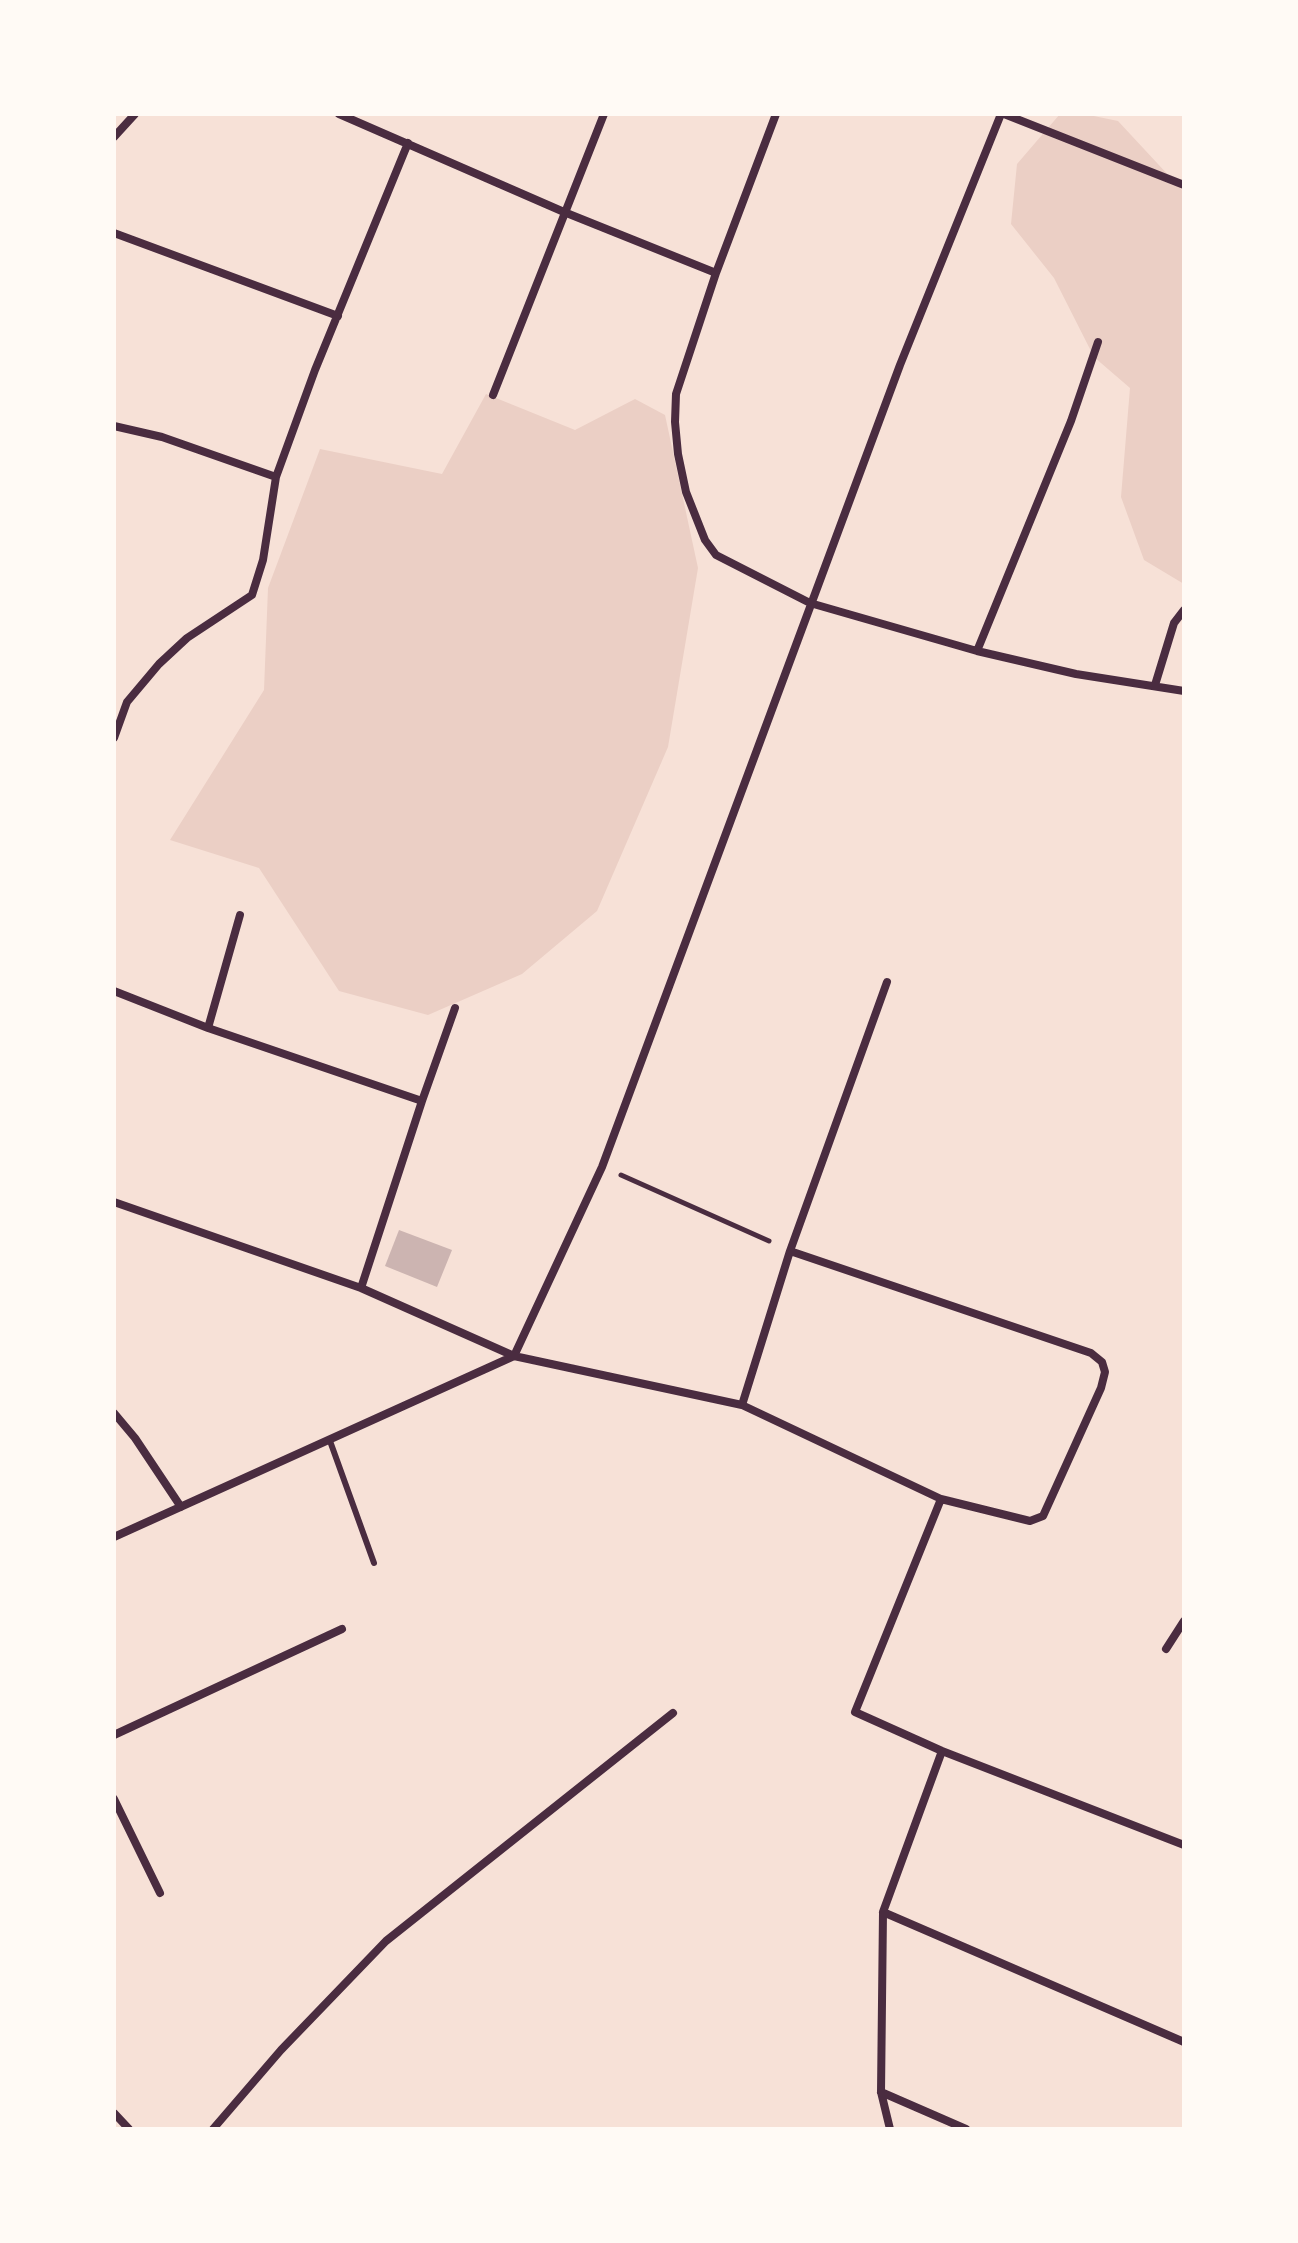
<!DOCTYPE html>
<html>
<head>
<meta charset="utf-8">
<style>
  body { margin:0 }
  #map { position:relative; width:1298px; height:2243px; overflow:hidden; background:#f7e1d7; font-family:"IBM Plex Sans",sans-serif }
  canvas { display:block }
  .frame { position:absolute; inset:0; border:116px solid #fffaf5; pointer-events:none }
</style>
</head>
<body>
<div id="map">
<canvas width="1298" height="2243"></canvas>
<div class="frame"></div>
</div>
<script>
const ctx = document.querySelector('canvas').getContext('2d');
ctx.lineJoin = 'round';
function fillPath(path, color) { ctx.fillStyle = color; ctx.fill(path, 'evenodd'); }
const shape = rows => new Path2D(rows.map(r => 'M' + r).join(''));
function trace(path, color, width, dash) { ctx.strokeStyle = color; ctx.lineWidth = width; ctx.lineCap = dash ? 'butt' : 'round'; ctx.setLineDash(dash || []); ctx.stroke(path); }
const green = shape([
  [1060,114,1084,114,1118,121,1184,192,1184,584,1144,560,1121,497,1130,388,1094,357,1054,278,1011,224,1017,164],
  [486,394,575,430,635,399,665,415,698,568,668,747,597,911,522,974,428,1015,339,991,259,868,170,840,264,690,268,588,320,449,442,474]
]);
const building = shape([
  [399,1230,452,1250,437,1287,385,1266]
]);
const path = shape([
  [621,1175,769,1241]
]);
const service = shape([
  [330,1441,374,1563]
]);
const minor = shape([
  [339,114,564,212,716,273],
  [776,114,716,273,676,394,675,422,678,454,686,492,705,540,716,555,810,603,977,651,1076,674,1184,691],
  [1004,114,1184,185],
  [114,137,135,114],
  [114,233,338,316],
  [493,395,604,114],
  [114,426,162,437,276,477],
  [977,651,1071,421,1098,342],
  [1155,685,1174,623,1184,610],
  [114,738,127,702,159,664,187,638,252,595,263,560,276,477,315,370,408,143],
  [114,991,208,1028,422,1101,361,1288],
  [208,1028,240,915],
  [422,1101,455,1008],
  [114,1202,361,1288,514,1356,742,1405,941,1499,855,1712,942,1751,1184,1845],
  [790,1251,1091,1353,1102,1362,1105,1372,1101,1388,1043,1516,1030,1521,941,1499],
  [742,1405,790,1251,887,982],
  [114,1413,135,1438,181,1507],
  [114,1537,514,1356,602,1167,900,365,1001,114],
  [1166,1649,1184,1621],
  [114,1735,342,1629],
  [114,1799,160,1893],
  [883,1912,1184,2042],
  [881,2092,966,2129],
  [114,2113,129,2129],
  [213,2129,281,2050,386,1941,673,1713],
  [890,2129,881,2092,883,1912,942,1751]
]);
fillPath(green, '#ebcfc5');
fillPath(building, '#ccb4b1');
trace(path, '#4a2c40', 5);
trace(service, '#4a2c40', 6);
trace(minor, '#4a2c40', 8);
</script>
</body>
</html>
